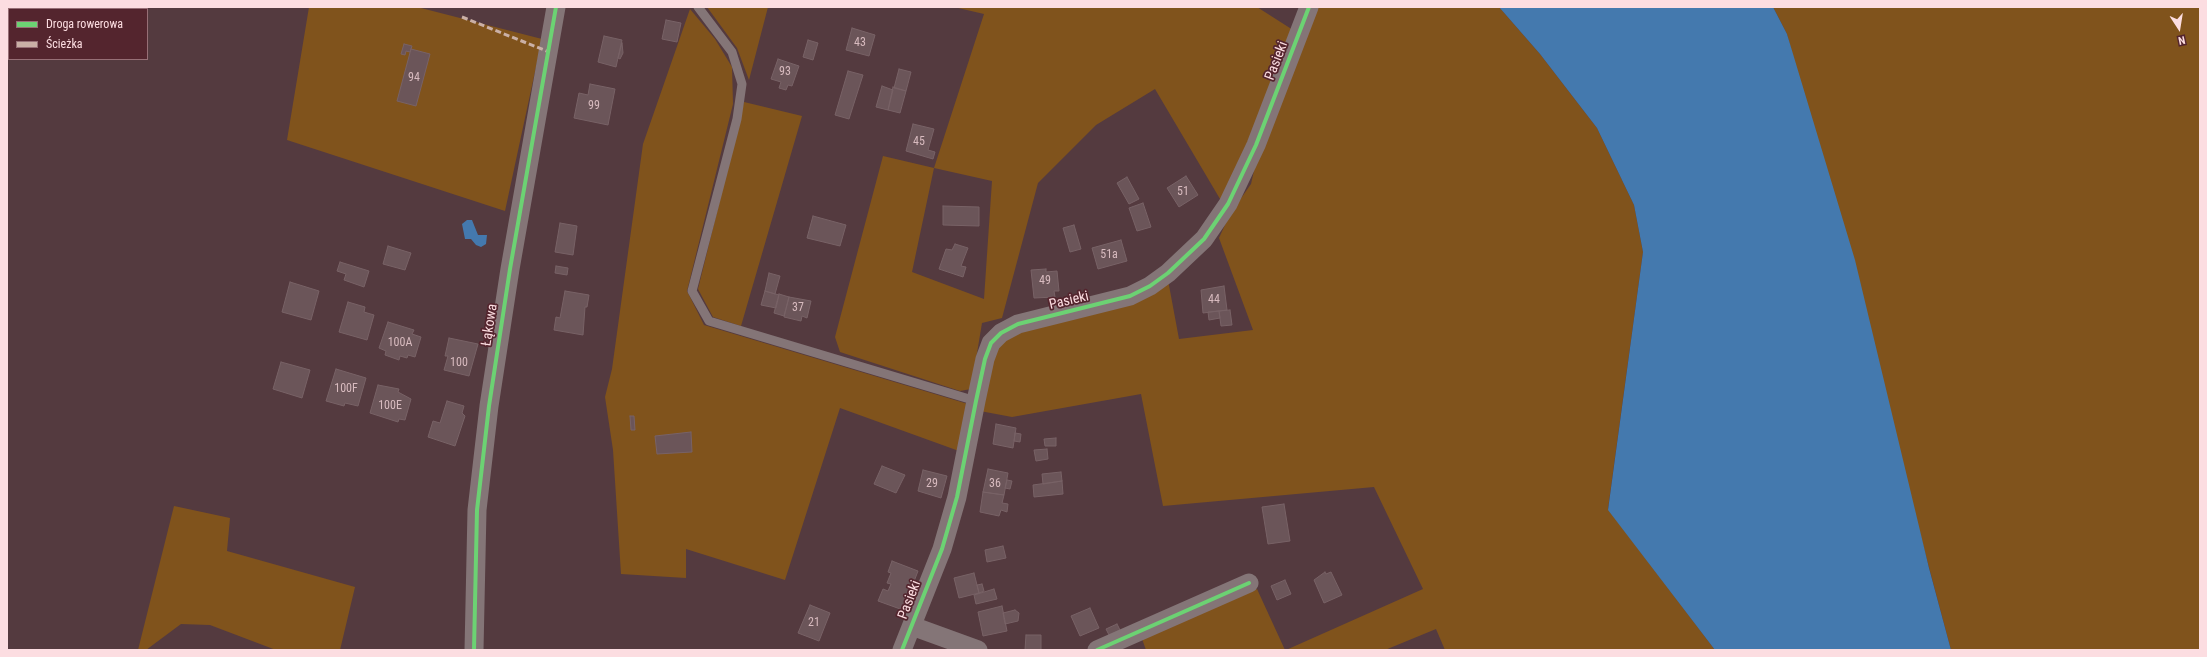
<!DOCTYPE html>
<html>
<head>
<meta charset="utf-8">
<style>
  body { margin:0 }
  #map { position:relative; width:2207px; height:657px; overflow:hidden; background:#543a3f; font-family:"Roboto Condensed",sans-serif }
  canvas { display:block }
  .frame { position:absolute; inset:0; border:8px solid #fcdde1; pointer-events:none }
  .legend { position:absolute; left:8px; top:8px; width:140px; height:52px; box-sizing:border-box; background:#54252e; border:1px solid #976f76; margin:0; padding:5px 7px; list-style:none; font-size:12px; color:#fcdde1 }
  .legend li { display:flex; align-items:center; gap:8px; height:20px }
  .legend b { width:20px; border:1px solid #976f76 }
  .north { position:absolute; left:2159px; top:8px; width:40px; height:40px; -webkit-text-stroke:3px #54252e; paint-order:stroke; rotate:168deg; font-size:11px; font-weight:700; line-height:16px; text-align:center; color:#fcdde1 }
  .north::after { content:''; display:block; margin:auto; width:14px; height:18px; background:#fcdde1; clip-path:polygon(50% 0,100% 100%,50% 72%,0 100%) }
</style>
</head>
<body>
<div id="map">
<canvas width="2207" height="657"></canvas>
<div class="frame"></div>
<ul class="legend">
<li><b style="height:5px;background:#6cd273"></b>Droga rowerowa</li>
<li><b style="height:5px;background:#cab0a6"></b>Ścieżka</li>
</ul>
<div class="north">N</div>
</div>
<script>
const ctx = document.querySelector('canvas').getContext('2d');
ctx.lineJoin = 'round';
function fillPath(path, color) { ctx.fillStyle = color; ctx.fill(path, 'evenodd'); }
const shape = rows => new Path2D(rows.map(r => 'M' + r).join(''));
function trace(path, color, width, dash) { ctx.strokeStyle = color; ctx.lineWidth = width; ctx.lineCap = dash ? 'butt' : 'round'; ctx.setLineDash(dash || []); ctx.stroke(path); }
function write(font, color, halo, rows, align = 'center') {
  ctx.font = font + ' "Roboto Condensed",sans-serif'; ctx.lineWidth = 3.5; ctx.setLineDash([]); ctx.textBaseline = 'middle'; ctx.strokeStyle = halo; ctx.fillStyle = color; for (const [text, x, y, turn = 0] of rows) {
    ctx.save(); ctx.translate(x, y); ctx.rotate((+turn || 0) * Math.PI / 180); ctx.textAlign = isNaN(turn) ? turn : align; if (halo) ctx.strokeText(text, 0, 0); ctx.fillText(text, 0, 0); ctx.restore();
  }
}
const green = shape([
  [309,7,417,7,542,39,505,211,287,140],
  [707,7,768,7,749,80,737,48],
  [954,7,1257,7,1293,30,1223,204,1155,89,1096,125,1038,183,1002,318,982,323,971,389,960,391,840,352,835,337,883,156,934,168,984,14],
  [934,168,992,181,984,299,912,272],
  [1314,7,1499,7,1540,54,1597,128,1634,205,1643,252,1608,509,1715,650,1445,650,1436,629,1385,650,1286,650,1423,589,1374,487,1163,506,1141,394,1012,417,980,411,997,344,1017,331,1168,280,1179,339,1253,330,1219,238,1230,214,1251,184,1256,162],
  [1773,7,2200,7,2200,650,1951,650,1787,34],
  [690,9,715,39,732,67,733,104,687,291,704,325,968,404,959,451,840,408,785,580,686,549,686,578,621,574,613,450,605,397,612,369,643,144],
  [744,102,802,116,741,326,713,317,698,289],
  [174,506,230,518,227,551,355,587,340,650,276,650,210,625,181,624,146,650,138,650],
  [1257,589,1285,650,1146,650,1141,636]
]);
const water = shape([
  [1499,7,1773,7,1787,34,1855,260,1929,568,1951,650,1715,650,1608,510,1643,252,1634,205,1597,128,1540,54],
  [467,220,472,220,478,235,487,235,486,244,481,247,476,245,471,239,465,239,462,224]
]);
const building = shape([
  [666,20,681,23,677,42,662,39,666,20],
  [852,28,875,35,869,56,846,50,852,28],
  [604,36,622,40,616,67,598,62,604,36],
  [808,40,818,43,813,60,803,57,808,40],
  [622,43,623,53,620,59,618,58,622,43],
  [404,44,412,46,410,52,406,51,405,55,401,54,404,44],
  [411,49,430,54,416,106,397,101,411,49],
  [778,59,799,66,792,86,788,85,786,90,779,88,781,82,771,79,778,59],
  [899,69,911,72,906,91,894,88,899,69],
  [848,71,863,75,849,119,835,115,848,71],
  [590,84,615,89,608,125,574,118,579,93,588,95,590,84],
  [882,86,893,90,888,110,876,107,882,86],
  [893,87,906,91,900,113,888,110,893,87],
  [913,124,934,129,928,150,935,152,933,159,906,151,913,124],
  [1186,176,1198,195,1179,207,1167,188,1186,176],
  [1127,177,1139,199,1129,204,1117,183,1127,177],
  [1143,203,1151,227,1137,231,1129,208,1143,203],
  [943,206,979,207,979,226,943,225,943,206],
  [813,216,846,225,840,246,807,238,813,216],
  [560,223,577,226,573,255,555,252,560,223],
  [1074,225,1081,249,1070,252,1063,228,1074,225],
  [1121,240,1127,261,1098,269,1092,248,1121,240],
  [955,244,968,248,961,266,966,267,963,277,939,269,946,249,952,250,955,244],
  [388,246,411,253,405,270,383,264,388,246],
  [340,262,369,271,364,287,344,280,346,274,337,271,340,262],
  [556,266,568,268,567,275,555,273,556,266],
  [1046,269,1046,272,1057,271,1059,291,1054,291,1055,297,1034,298,1031,270,1046,269],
  [769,273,780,276,775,294,765,291,769,273],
  [290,282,319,291,311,320,282,312,290,282],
  [1224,286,1227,310,1203,313,1201,290,1224,286],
  [565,291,589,295,587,307,585,307,583,335,554,330,556,317,560,318,565,291],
  [765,291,779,295,776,308,761,305,765,291],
  [779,294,789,297,784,316,774,313,779,294],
  [789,297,811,301,807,318,802,316,801,321,784,317,789,297],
  [348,302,365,307,364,312,374,315,367,340,339,332,348,302],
  [1230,310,1232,325,1221,326,1219,311,1230,310],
  [1219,311,1220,318,1209,320,1208,312,1219,311],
  [388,322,414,330,412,334,421,337,415,357,408,355,407,358,400,356,399,360,385,355,386,351,379,348,388,322],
  [449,338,478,344,469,376,444,370,448,356,445,356,449,338],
  [281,362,310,370,302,398,273,389,281,362],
  [336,369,366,378,358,406,345,403,344,406,326,401,336,369],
  [378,385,399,389,398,392,411,399,405,420,399,419,398,422,370,413,378,385],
  [447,401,464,406,462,413,465,416,455,446,428,437,433,421,440,423,447,401],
  [630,416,634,416,635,430,631,430,630,416],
  [996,424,1016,428,1013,448,993,444,996,424],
  [691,432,692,452,657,454,655,436,691,432],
  [1015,433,1021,434,1020,442,1014,441,1015,433],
  [1056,438,1056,446,1045,446,1044,439,1056,438],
  [1047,449,1048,459,1036,461,1034,450,1047,449],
  [882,466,905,475,896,493,874,484,882,466],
  [988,469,1008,473,1004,495,983,492,988,469],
  [923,470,947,476,941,498,918,491,923,470],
  [1061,472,1062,481,1043,484,1042,474,1061,472],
  [1007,480,1012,481,1010,489,1005,488,1007,480],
  [1062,481,1063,494,1034,497,1033,485,1062,481],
  [983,492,1004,495,1002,503,1008,504,1007,512,1001,510,999,516,980,512,983,492],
  [1284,504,1290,541,1268,544,1262,507,1284,504],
  [1003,546,1006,558,987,562,985,550,1003,546],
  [892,561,918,571,903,610,878,601,883,589,888,591,891,584,887,583,891,573,888,572,892,561],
  [1325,572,1326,574,1331,572,1342,595,1324,603,1314,580,1325,572],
  [974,573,979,593,959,598,954,578,974,573],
  [1285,580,1291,594,1277,600,1271,586,1285,580],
  [982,584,984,591,979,593,977,585,982,584],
  [994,589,997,599,976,604,974,595,994,589],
  [810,605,830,613,819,641,798,633,810,605],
  [1002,606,1007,631,983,636,978,612,1002,606],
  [1090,608,1099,628,1080,636,1071,616,1090,608],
  [1015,610,1019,613,1018,621,1005,624,1003,613,1015,610],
  [1117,624,1120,630,1109,635,1106,629,1117,624],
  [1026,635,1041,635,1041,650,1025,650,1026,635]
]);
const lane = shape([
  [698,7,732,52,742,84,737,119,692,291,709,321,976,401]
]);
const street = shape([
  [912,626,978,650],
  [474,650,477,510,489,406,510,269,556,7],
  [902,650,942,549,957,497,976,401,985,359,991,343,1001,333,1018,324,1130,296,1150,286,1168,273,1204,239,1228,204,1256,145,1309,7],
  [1097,650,1249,583]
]);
const quiet = shape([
  [462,17,549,52]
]);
const cycleway = shape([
  [474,650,477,510,489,406,510,269,556,7],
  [902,650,942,549,957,497,976,401,985,359,991,343,1001,333,1018,324,1130,296,1150,286,1168,273,1204,239,1228,204,1256,145,1309,7],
  [1097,650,1249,583]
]);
const numberNames = [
  ["43",860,43],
  ["93",785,72],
  ["94",414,78],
  ["99",594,106],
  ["45",919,142],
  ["51",1183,192],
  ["51a",1109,255],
  ["49",1045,281],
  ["44",1214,300],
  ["37",798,308],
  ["100A",400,343],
  ["100",459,363],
  ["100F",346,389],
  ["100E",390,406],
  ["29",932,484],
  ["36",995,484],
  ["21",814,623]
];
const streetNames = [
  ["Pasieki",1277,61,-69],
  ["Pasieki",1069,301,-13],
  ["Łąkowa",490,325,-81],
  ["Pasieki",910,600,-69]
];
fillPath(green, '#80531c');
fillPath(water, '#4479ae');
fillPath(building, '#6b5559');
trace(building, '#786266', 1);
trace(lane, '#847577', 9);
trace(street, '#847577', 19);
trace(quiet, '#cab0a6', 3, [6, 3]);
trace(cycleway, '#6cd273', 4);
write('12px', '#d8bbbf', null, numberNames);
write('14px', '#fcdde1', '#54252e', streetNames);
</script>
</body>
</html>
